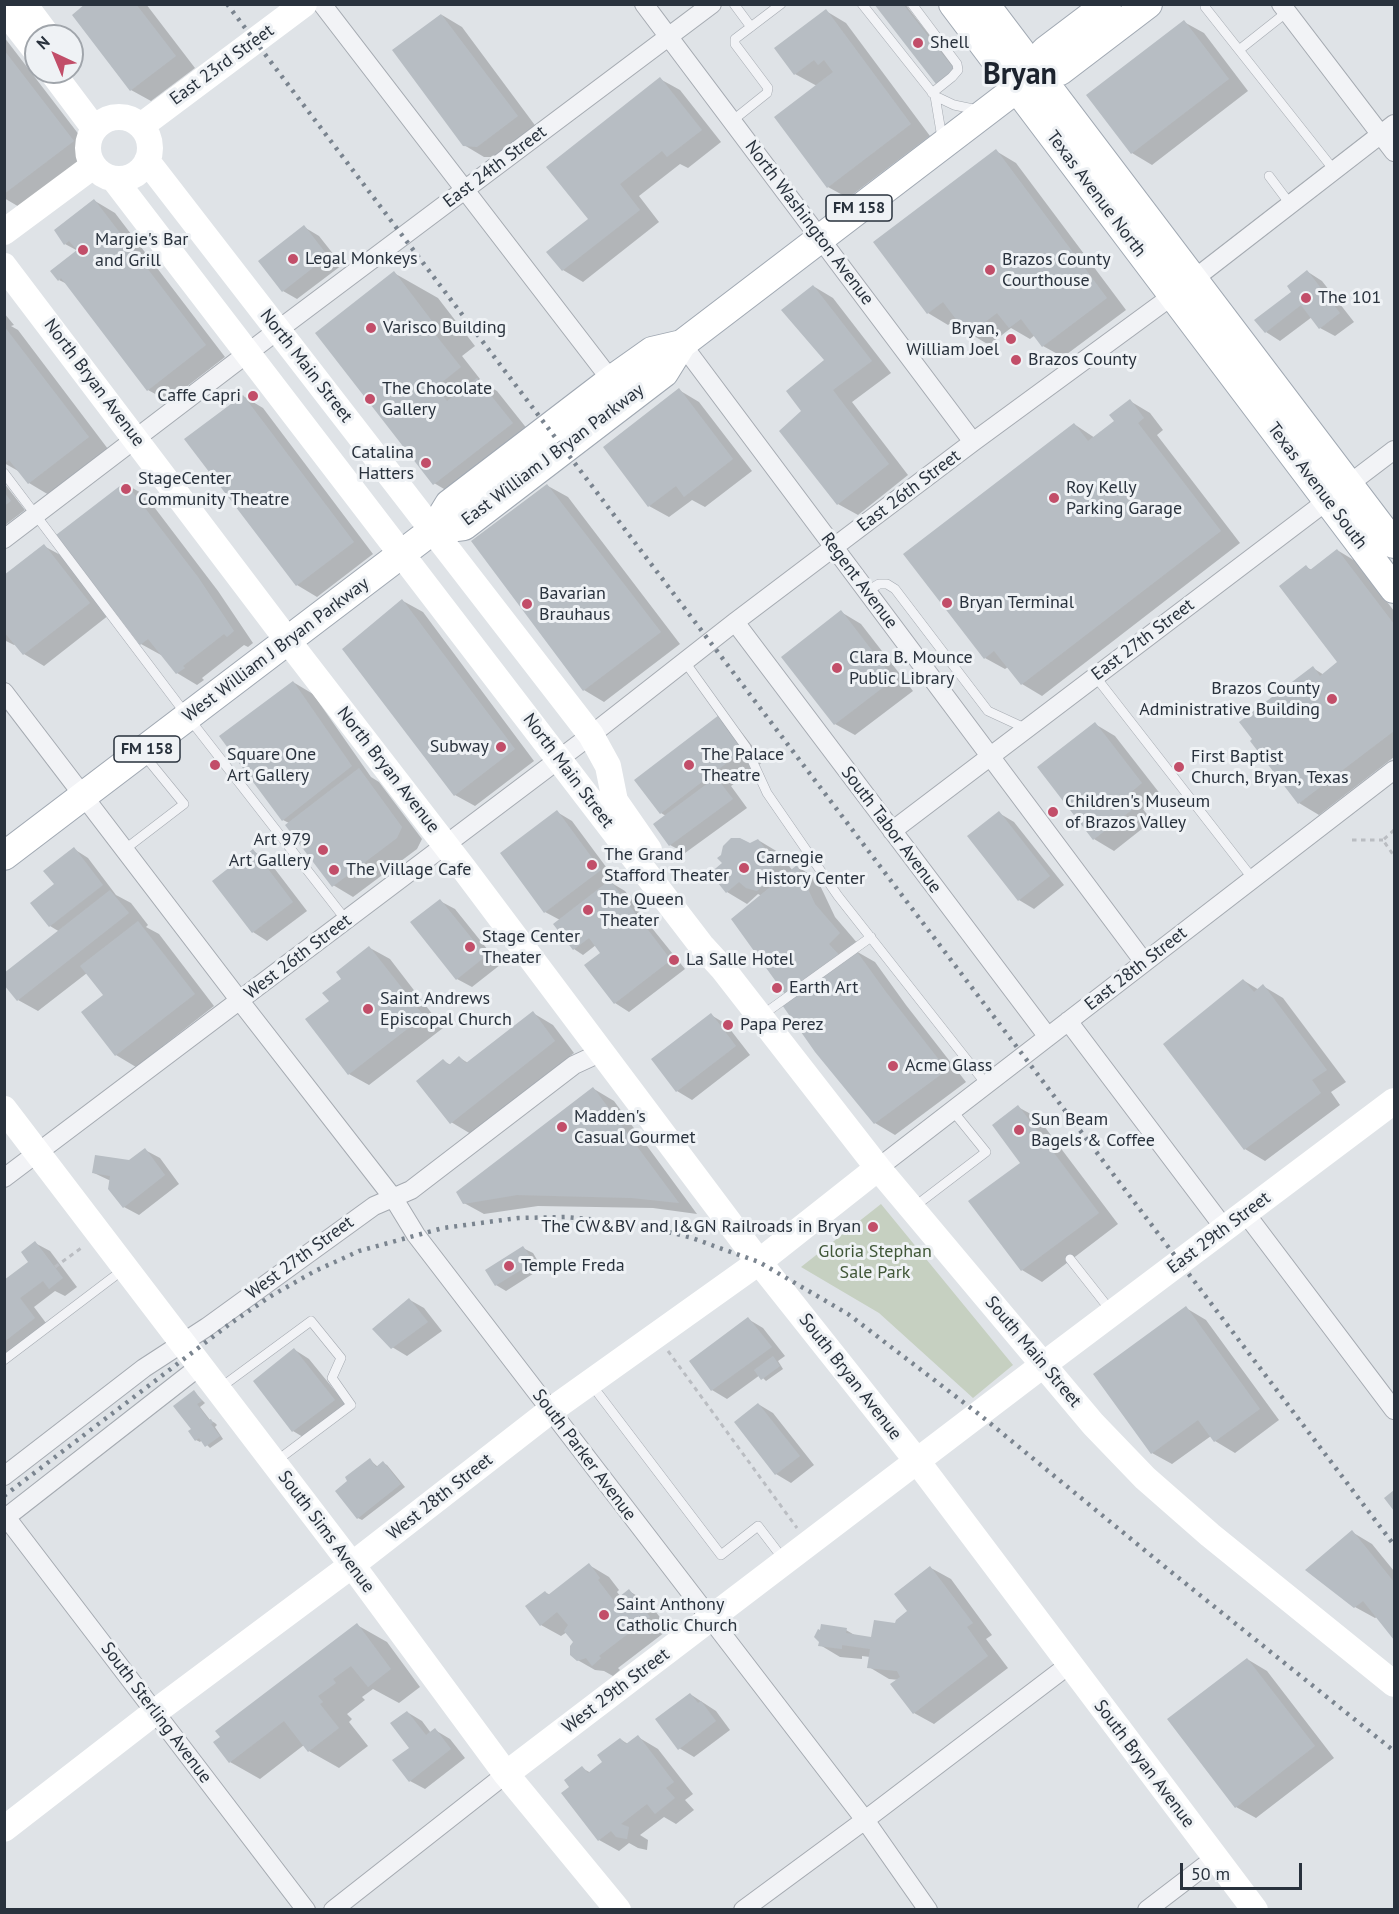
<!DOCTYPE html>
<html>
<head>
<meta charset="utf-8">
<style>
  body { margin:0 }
  #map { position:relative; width:1399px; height:1914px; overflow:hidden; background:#dfe3e7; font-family:"PT Sans",sans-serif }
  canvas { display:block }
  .frame { position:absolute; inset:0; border:6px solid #29323d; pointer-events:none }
  .north { position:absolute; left:24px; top:24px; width:60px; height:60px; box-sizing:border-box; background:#eff2f5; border:2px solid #a0a5ab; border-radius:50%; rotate:316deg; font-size:16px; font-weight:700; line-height:24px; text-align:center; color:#29323d }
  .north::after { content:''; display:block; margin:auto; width:21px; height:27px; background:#c24e69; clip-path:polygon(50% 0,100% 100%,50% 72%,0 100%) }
  .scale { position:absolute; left:1180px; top:1863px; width:122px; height:27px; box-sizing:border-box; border:3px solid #29323d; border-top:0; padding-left:8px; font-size:18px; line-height:21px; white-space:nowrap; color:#29323d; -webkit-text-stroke:4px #eff2f5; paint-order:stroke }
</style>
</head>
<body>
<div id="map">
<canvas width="1399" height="1914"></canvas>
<div class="frame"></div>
<div class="north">N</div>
<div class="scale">50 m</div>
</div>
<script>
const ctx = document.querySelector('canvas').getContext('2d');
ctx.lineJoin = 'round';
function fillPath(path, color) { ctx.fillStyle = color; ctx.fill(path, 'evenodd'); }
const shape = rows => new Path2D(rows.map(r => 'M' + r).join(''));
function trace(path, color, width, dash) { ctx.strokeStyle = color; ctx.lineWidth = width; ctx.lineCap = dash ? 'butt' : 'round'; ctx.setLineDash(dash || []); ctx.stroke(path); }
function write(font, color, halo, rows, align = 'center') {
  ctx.font = font + ' "PT Sans",sans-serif'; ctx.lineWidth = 6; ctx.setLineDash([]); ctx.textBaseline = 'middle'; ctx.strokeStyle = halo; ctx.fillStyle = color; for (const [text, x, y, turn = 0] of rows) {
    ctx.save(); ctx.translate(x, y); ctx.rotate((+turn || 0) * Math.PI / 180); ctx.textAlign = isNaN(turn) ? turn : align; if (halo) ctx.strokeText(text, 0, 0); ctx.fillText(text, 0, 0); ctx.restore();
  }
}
const green = shape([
  [881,1204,1013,1365,973,1398,879,1313,801,1267]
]);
const shadow = shape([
  [88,4,146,4,195,68,151,101,131,90],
  [875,4,905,4,958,72],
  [826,11,846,23,930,136,848,198,828,187,817,86,795,74],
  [442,15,462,27,537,128,497,157,484,157,464,145],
  [1184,22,1204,33,1248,91,1152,165,1132,153,1088,96],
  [4,37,93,153,21,208,4,198],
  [660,79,680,90,721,142,688,168,680,164,639,196,659,222,583,282,563,270,549,252,590,219],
  [996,151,1016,163,1126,310,1063,357,1043,346,1035,335,1030,339,1011,328,989,345,969,333,957,318,948,325,928,313],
  [95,201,115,213,225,357,168,401,148,390,69,285,59,280,78,251,65,244],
  [304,227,319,236,342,265,297,299,283,291],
  [1308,272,1322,281,1354,322,1335,336,1320,328,1312,317,1280,341,1266,332],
  [394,273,438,298,475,346,462,356,480,379,479,380,497,391,532,435,454,495,434,483],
  [813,286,833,298,891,373,852,402,908,475,858,515,838,504,803,412,826,360],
  [4,313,14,325,11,326,18,330,108,449,49,495,29,483,20,472,4,463],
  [679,390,699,402,752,471,705,507,692,500,669,517,649,506],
  [243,396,263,408,373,554,317,597,297,585,187,439],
  [1130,401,1150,413,1163,430,1157,435,1240,543,1042,696,1022,684,1008,667,1005,669,985,658,1074,424,1095,438,1116,421],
  [4,483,25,510,4,526],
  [125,484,145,495,218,591,253,643,248,647,244,645,202,678,204,680,197,685,177,673,162,654,161,655,141,644],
  [548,486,568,497,680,644,604,702,584,690],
  [44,546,64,557,109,615,44,666,24,654,16,644,14,645,4,640,4,577],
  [1337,550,1357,562,1394,611,1394,757,1319,815,1299,803,1313,668,1324,675,1339,662,1306,567,1312,570],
  [403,601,423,612,534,761,475,806,455,795],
  [841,612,861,624,913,691,855,735,835,724],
  [293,682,313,694,371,777,379,782,422,839,417,849,353,897,333,885,289,823,283,820],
  [719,717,739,729,764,761,731,786,747,808,685,853,670,845,666,816,661,813],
  [1095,724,1115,736,1161,795,1143,809,1152,821,1114,851,1094,839],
  [557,812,572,821,615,879,610,882,625,891,637,906,635,907,685,969,629,1012,615,1003,602,953,596,945,583,955,574,949,560,920,545,912],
  [999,813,1014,822,1064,885,1034,909,1019,900,970,836],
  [758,840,778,852,793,871,798,867,817,879,835,917,859,945,854,950,875,962,906,1005,966,1082,895,1135,875,1123,789,997,762,896,758,894,747,904,727,892,712,873],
  [74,849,88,858,116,895,131,903,148,925,146,927,159,934,214,1006,136,1067,116,1055,105,995,87,973,38,1011,18,1000,60,932,50,926,32,903,56,885],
  [253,851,268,860,307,911,267,941,253,932],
  [440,901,455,909,500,965,472,987,457,979],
  [370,948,390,959,443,1028,369,1085,349,1074,307,1020,331,1001,343,979],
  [1243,980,1259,990,1263,986,1283,998,1346,1082,1331,1092,1340,1105,1265,1161,1245,1149],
  [533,1013,553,1025,574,1053,471,1134,451,1122,443,1061,451,1065,460,1058,468,1063],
  [711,1015,726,1024,750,1055,692,1100,677,1091,653,1060],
  [594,1089,614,1101,697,1214,653,1208,538,1206,484,1214,464,1203],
  [1018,1107,1038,1118,1118,1224,1042,1282,1022,1270,1022,1163],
  [145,1150,160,1158,179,1184,139,1215,124,1207,111,1181,94,1173,130,1161],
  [35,1243,50,1251,77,1287,65,1296,55,1291,34,1307,49,1327,4,1359,4,1282,30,1262],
  [523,1248,533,1253,542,1268,506,1291,496,1285],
  [410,1300,424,1308,442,1331,407,1356,392,1347],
  [1186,1308,1206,1320,1279,1420,1235,1453,1215,1441,1211,1436,1172,1464,1152,1453],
  [748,1319,763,1328,785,1356,778,1361,783,1369,766,1381,760,1375,727,1399,712,1390,691,1361],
  [295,1350,309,1359,349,1408,308,1440,293,1431],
  [194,1392,205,1403,200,1407,210,1420,215,1423,217,1425,215,1427,223,1439,210,1448,202,1440,200,1442,196,1440,193,1430],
  [758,1404,773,1413,814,1465,791,1483,776,1474,736,1422],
  [370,1460,378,1467,383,1463,387,1465,405,1487,362,1520,358,1518,350,1481],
  [1352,1532,1372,1544,1394,1571,1394,1638,1377,1617,1375,1618,1355,1607],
  [589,1565,609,1577,619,1590,617,1592,621,1597,629,1591,649,1603,669,1629,618,1668,620,1670,613,1676,604,1671,595,1670,574,1658,575,1642,567,1632,561,1636,541,1625,545,1592,550,1595],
  [931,1568,951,1579,992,1635,986,1639,1008,1668,934,1724,914,1713,899,1680,889,1679,869,1667,870,1657,862,1656,862,1659,840,1657,820,1645,846,1630,858,1637,872,1639,896,1625,909,1611],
  [357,1625,387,1642,420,1687,399,1703,373,1689,362,1697,365,1700,347,1714,352,1719,349,1722,368,1746,339,1768,309,1751,304,1745,260,1779,230,1762],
  [1247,1659,1267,1671,1334,1758,1256,1818,1236,1807],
  [690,1694,716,1711,730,1730,694,1757,679,1748],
  [407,1712,422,1721,431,1733,435,1730,450,1739,465,1758,425,1789,410,1781,411,1748],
  [638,1737,658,1749,693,1794,685,1800,694,1810,676,1824,664,1817,640,1835,648,1840,647,1850,638,1848,629,1843,619,1851,599,1840,571,1787,582,1768,591,1773,604,1762,620,1739,628,1744]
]);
const building = shape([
  [85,4,136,4,176,56,130,91,72,15],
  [874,4,903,4,955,70,936,84],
  [826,9,911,124,827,188,774,117,833,72,824,60,818,65,814,60,794,75,774,48],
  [441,14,518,116,477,147,463,146,392,50],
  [1184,20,1229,79,1131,154,1086,95],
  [4,50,74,141,4,194],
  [660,77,702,130,667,157,662,151,620,184,640,210,562,271,546,252,588,219,546,167],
  [996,149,1107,298,1042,347,1021,319,1009,328,997,313,968,335,943,302,927,314,873,242],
  [94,199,206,345,147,391,61,278,58,281,50,271,77,250,69,241,64,245,54,230],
  [304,225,328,256,282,292,258,261],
  [1307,270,1340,313,1319,329,1301,305,1265,333,1254,320,1291,292,1287,286],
  [394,271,432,321,427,324,461,367,436,387,447,401,477,378,513,423,433,485,315,333],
  [813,285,872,361,833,390,889,464,837,505,779,431,801,411,786,391,824,360,781,310],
  [4,326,89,437,28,484,9,460,4,464],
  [679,388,733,459,684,497,676,486,648,507,603,447],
  [243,395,354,542,296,586,184,439],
  [1130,399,1144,418,1138,423,1221,531,1021,685,994,651,984,659,903,554,1074,423,1088,441,1114,421,1109,415],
  [125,482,198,577,234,631,227,637,224,634,183,666,185,668,176,674,148,639,140,645,56,535],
  [547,484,661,632,583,691,471,541],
  [4,492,11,501,4,506],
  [44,544,90,603,23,655,4,632,4,575],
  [1337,549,1394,624,1394,731,1298,804,1250,741,1252,739,1239,722,1313,666,1320,676,1337,662,1279,586,1306,565,1310,570],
  [402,599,515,749,454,796,342,649],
  [841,610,894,679,834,725,781,657],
  [293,681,352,766,282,821,219,736],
  [719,715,745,749,660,814,634,780],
  [1095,722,1142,783,1124,798,1133,809,1093,840,1037,767],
  [359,768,402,827,397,838,332,887,285,825],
  [716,777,733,799,669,846,653,824],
  [557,810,601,870,544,913,500,853],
  [999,811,1050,876,1018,901,967,836],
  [731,838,740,838,750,843,758,839,777,864,765,875,765,883,757,891,746,888,739,882,726,893,710,873,722,863,717,858,721,855,723,846],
  [74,847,103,885,49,927,30,903,54,884,43,871],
  [253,849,293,902,252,933,212,881],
  [797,865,815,904,840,933,829,944,842,958,855,949,886,992,947,1070,874,1124,815,1052,780,1002,787,997,731,919],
  [610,880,671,960,614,1004,584,965,600,953,589,938,573,950,553,924],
  [110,890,129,913,17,1001,4,985,4,973],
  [440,899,486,956,456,980,410,922],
  [138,921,195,994,115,1056,81,1012,103,995,80,966],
  [369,946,424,1016,348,1075,305,1019,329,1001,322,993,341,979,336,972],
  [1243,979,1254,992,1263,984,1327,1070,1312,1080,1321,1093,1244,1150,1163,1044],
  [533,1011,555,1041,450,1124,416,1081,443,1059,449,1065,459,1056,466,1063],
  [711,1013,736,1046,676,1092,651,1059],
  [593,1087,679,1203,632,1198,517,1195,463,1204,456,1192],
  [1018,1105,1099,1213,1021,1271,968,1201,1020,1163,992,1125],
  [145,1148,165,1175,123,1208,108,1189,110,1176,92,1173,95,1155,129,1160],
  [35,1241,63,1278,49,1289,43,1281,20,1298,35,1318,4,1342,4,1280,28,1262,21,1252],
  [523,1246,534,1262,495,1286,485,1270],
  [409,1298,428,1322,391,1349,372,1329],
  [1186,1306,1260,1409,1214,1442,1198,1420,1151,1454,1093,1374],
  [748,1317,772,1347,711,1391,689,1361],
  [294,1348,335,1400,292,1432,253,1381],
  [773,1356,780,1366,761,1380,754,1370],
  [194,1390,202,1401,197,1404,209,1420,211,1419,213,1423,211,1424,220,1436,205,1447,199,1438,195,1441,188,1431,191,1429,173,1406],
  [758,1403,800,1456,775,1475,734,1422],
  [370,1458,376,1467,383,1461,401,1484,357,1519,335,1491,347,1481,345,1477],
  [1394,1490,1394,1511,1384,1498],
  [1352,1530,1394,1582,1394,1640,1363,1601,1354,1608,1305,1570],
  [589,1563,600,1578,598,1580,614,1601,629,1589,650,1617,599,1656,601,1658,592,1666,586,1658,577,1661,570,1655,570,1646,573,1642,564,1631,568,1625,557,1612,540,1626,525,1606,545,1591,548,1595],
  [930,1566,973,1623,967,1627,988,1656,913,1714,890,1684,900,1677,897,1671,867,1668,870,1649,842,1645,842,1649,818,1646,819,1642,814,1637,818,1629,820,1630,821,1624,847,1628,846,1633,871,1637,874,1620,895,1623,896,1620,907,1611,894,1594],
  [357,1623,391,1669,368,1687,351,1666,333,1679,336,1683,318,1696,323,1702,320,1704,339,1728,308,1752,284,1721,229,1763,213,1742,220,1737,215,1731],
  [1247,1658,1315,1746,1235,1808,1167,1719],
  [690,1693,698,1703,701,1701,716,1721,678,1750,655,1719],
  [407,1711,426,1735,435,1728,451,1749,409,1782,392,1760,409,1748,390,1723],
  [638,1735,674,1782,666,1788,675,1798,655,1814,647,1804,621,1824,629,1827,627,1839,616,1837,611,1831,598,1841,561,1793,569,1787,564,1780,582,1766,588,1773,602,1762,597,1755,620,1738,626,1744]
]);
const path = shape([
  [1394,830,1383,840,1394,856],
  [1352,840,1383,840],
  [55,1267,84,1246],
  [668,1351,797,1528]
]);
const lane = shape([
  [734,4,751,27],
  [862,4,935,96,942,138],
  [912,4,957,64,958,70,952,77,932,93],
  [1205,7,1334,170],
  [1239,50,1287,12],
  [935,96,954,105,978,110],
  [732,121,767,93,768,88,735,44,735,39,781,4],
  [1269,176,1290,204],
  [4,473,188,717,346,920],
  [867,591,879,584,887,584,895,589,988,711,1027,729],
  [685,662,746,747,767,793,838,896,986,1084],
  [1095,676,1253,879],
  [124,850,184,804,144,755],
  [761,1016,871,937],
  [914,1207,986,1152,952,1110],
  [1070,1259,1111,1311],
  [4,1360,124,1269],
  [591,1384,721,1555,758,1526,784,1560],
  [220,1388,311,1321,341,1358,332,1378,351,1405,275,1462]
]);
const street = shape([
  [322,4,611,380],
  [644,4,973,442],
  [1281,4,1394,152],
  [1194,279,1394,124],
  [682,344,1144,962],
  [4,539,278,330,712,4],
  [735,622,1048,1037],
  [4,692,240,1001,394,1199,416,1235,865,1820,928,1910],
  [892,831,1394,450],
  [1068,1021,1225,1229],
  [878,1168,1394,770],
  [4,1178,591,735,735,622,973,442,1172,296],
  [1246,1214,1394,1410],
  [4,1476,144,1368,207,1327,374,1206,411,1190,574,1065,602,1052],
  [6,1517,306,1910],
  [4,1519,200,1366],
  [333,1910,506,1774],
  [743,1910,865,1820,1070,1664],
  [1147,1910,1215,1858]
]);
const secondary = shape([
  [24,4,48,36],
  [4,10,36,51],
  [52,72,94,128],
  '88 148a31 31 0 1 1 62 0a31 31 0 1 1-62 0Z',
  [141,126,304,4],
  [147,161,591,735,608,766,615,801,649,850],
  [114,179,701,945,723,969,878,1168,1093,1424,1145,1478,1210,1535,1394,1684],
  [4,232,93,166],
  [4,266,288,641,464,869,759,1262,917,1461,1255,1910],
  [4,1109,352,1565,506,1774,618,1910],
  [506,1774,1043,1365,1394,1101],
  [4,1829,155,1712,352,1565,550,1411,759,1262,878,1168]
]);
const primary = shape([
  [953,4,1394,589],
  [985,4,1394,544],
  [1037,73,1060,71,1148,4],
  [433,530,464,526,664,373,682,344,1037,73,1045,51,1107,4],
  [4,856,433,530,449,504,611,380,652,351,682,344]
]);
const rail = shape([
  [227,4,1394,1545],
  [4,1496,231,1323,271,1296,315,1271,359,1251,443,1228,518,1218,566,1217,612,1221,651,1228,689,1237,759,1262,848,1314,980,1415,1170,1571,1394,1751]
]);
const markers = [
  [918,43,6,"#c24e69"],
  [83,250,6,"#c24e69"],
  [293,259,6,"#c24e69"],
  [990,270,6,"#c24e69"],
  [1306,298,6,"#c24e69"],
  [371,328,6,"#c24e69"],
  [1011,339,6,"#c24e69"],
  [1016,360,6,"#c24e69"],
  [253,396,6,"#c24e69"],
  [370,399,6,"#c24e69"],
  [426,463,6,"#c24e69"],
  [126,489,6,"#c24e69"],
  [1054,498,6,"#c24e69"],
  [947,603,6,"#c24e69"],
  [527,604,6,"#c24e69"],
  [837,668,6,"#c24e69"],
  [1332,699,6,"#c24e69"],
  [501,747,6,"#c24e69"],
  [215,765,6,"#c24e69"],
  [689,765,6,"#c24e69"],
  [1179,767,6,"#c24e69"],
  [1053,812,6,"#c24e69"],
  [323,850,6,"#c24e69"],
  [592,865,6,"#c24e69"],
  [744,868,6,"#c24e69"],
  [334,870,6,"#c24e69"],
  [588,910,6,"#c24e69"],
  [470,947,6,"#c24e69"],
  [674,960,6,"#c24e69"],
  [777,988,6,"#c24e69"],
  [368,1009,6,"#c24e69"],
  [728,1025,6,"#c24e69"],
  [893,1066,6,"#c24e69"],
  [562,1127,6,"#c24e69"],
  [1019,1130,6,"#c24e69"],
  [873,1227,6,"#c24e69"],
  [509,1266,6,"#c24e69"],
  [604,1615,6,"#c24e69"]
];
const shields = [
  [859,208,66],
  [147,749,66]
];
const shieldNames = [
  ["FM 158",859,208],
  ["FM 158",147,749]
];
const poiNames = [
  ["Shell",930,43],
  ["Margie's Bar",95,240],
  ["and Grill",95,261],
  ["Legal Monkeys",305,259],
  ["Brazos County",1002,260],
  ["Courthouse",1002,281],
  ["The 101",1318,298],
  ["Varisco Building",383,328],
  ["Bryan,",999,329,"right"],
  ["William Joel",999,350,"right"],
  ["Brazos County",1028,360],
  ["The Chocolate",382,389],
  ["Gallery",382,410],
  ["Caffe Capri",241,396,"right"],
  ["Catalina",414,453,"right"],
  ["Hatters",414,474,"right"],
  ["StageCenter",138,479],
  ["Community Theatre",138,500],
  ["Roy Kelly",1066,488],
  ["Parking Garage",1066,509],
  ["Bavarian",539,594],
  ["Brauhaus",539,615],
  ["Bryan Terminal",959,603],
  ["Clara B. Mounce",849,658],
  ["Public Library",849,679],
  ["Brazos County",1320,689,"right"],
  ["Administrative Building",1320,710,"right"],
  ["Subway",489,747,"right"],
  ["Square One",227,755],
  ["Art Gallery",227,776],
  ["The Palace",701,755],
  ["Theatre",701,776],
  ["First Baptist",1191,757],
  ["Church, Bryan, Texas",1191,778],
  ["Children's Museum",1065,802],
  ["of Brazos Valley",1065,823],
  ["Art 979",311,840,"right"],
  ["Art Gallery",311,861,"right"],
  ["The Grand",604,855],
  ["Stafford Theater",604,876],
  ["Carnegie",756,858],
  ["History Center",756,879],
  ["The Village Cafe",346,870],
  ["The Queen",600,900],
  ["Theater",600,921],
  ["Stage Center",482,937],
  ["Theater",482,958],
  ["La Salle Hotel",686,960],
  ["Earth Art",789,988],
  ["Saint Andrews",380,999],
  ["Episcopal Church",380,1020],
  ["Papa Perez",740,1025],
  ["Acme Glass",905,1066],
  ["Madden's",574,1117],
  ["Casual Gourmet",574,1138],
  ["Sun Beam",1031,1120],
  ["Bagels & Coffee",1031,1141],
  ["The CW&BV and I&GN Railroads in Bryan",861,1227,"right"],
  ["Temple Freda",521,1266],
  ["Saint Anthony",616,1605],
  ["Catholic Church",616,1626]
];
const streetNames = [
  ["East 23rd Street",222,65,-36],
  ["East 24th Street",495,167,-37],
  ["Texas Avenue North",1096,194,53],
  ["North Washington Avenue",809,223,53],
  ["North Main Street",306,366,52],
  ["North Bryan Avenue",94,383,53],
  ["East William J Bryan Parkway",553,455,-37],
  ["Texas Avenue South",1317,486,53],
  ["East 26th Street",909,491,-37],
  ["Regent Avenue",859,581,53],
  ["East 27th Street",1143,640,-37],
  ["West William J Bryan Parkway",276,650,-37],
  ["North Bryan Avenue",388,770,52],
  ["North Main Street",568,771,53],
  ["South Tabor Avenue",891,830,53],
  ["West 26th Street",298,957,-37],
  ["East 28th Street",1136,969,-38],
  ["East 29th Street",1219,1233,-37],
  ["West 27th Street",300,1258,-36],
  ["South Main Street",1033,1352,50],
  ["South Bryan Avenue",850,1377,52],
  ["South Parker Avenue",584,1455,53],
  ["West 28th Street",440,1497,-38],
  ["South Sims Avenue",326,1532,53],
  ["West 29th Street",616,1691,-37],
  ["South Sterling Avenue",156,1713,53],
  ["South Bryan Avenue",1144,1764,53]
];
const parkNames = [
  ["Gloria Stephan",875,1252],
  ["Sale Park",875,1273]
];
const townNames = [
  ["Bryan",1020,75]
];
fillPath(green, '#c6d0c1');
fillPath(shadow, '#0003');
fillPath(building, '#b7bdc3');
trace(lane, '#a5aab1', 10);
trace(street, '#a5aab1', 20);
trace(primary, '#a0a8b2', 30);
trace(path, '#babdc2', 3, [4.5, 4.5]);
trace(lane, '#f2f3f6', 9);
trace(street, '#f2f3f6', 18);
trace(secondary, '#fff', 26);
trace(primary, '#fff', 28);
trace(rail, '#7a848f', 4.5, [3, 6]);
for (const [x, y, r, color] of markers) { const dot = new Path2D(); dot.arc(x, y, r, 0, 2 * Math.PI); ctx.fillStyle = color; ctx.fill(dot); trace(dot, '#eff2f5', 2); }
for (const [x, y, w] of shields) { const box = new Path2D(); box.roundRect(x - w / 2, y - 13, w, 26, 4.5); ctx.fillStyle = '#eff2f5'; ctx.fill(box); trace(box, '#29323d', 1.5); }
write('bold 16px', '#29323d', null, shieldNames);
write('18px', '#29323d', '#eff2f5', poiNames, 'left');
write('18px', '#29323d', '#eff2f5', streetNames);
write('18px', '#405738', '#eff2f5', parkNames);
write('bold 30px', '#1c232e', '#eff2f5', townNames);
</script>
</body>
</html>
